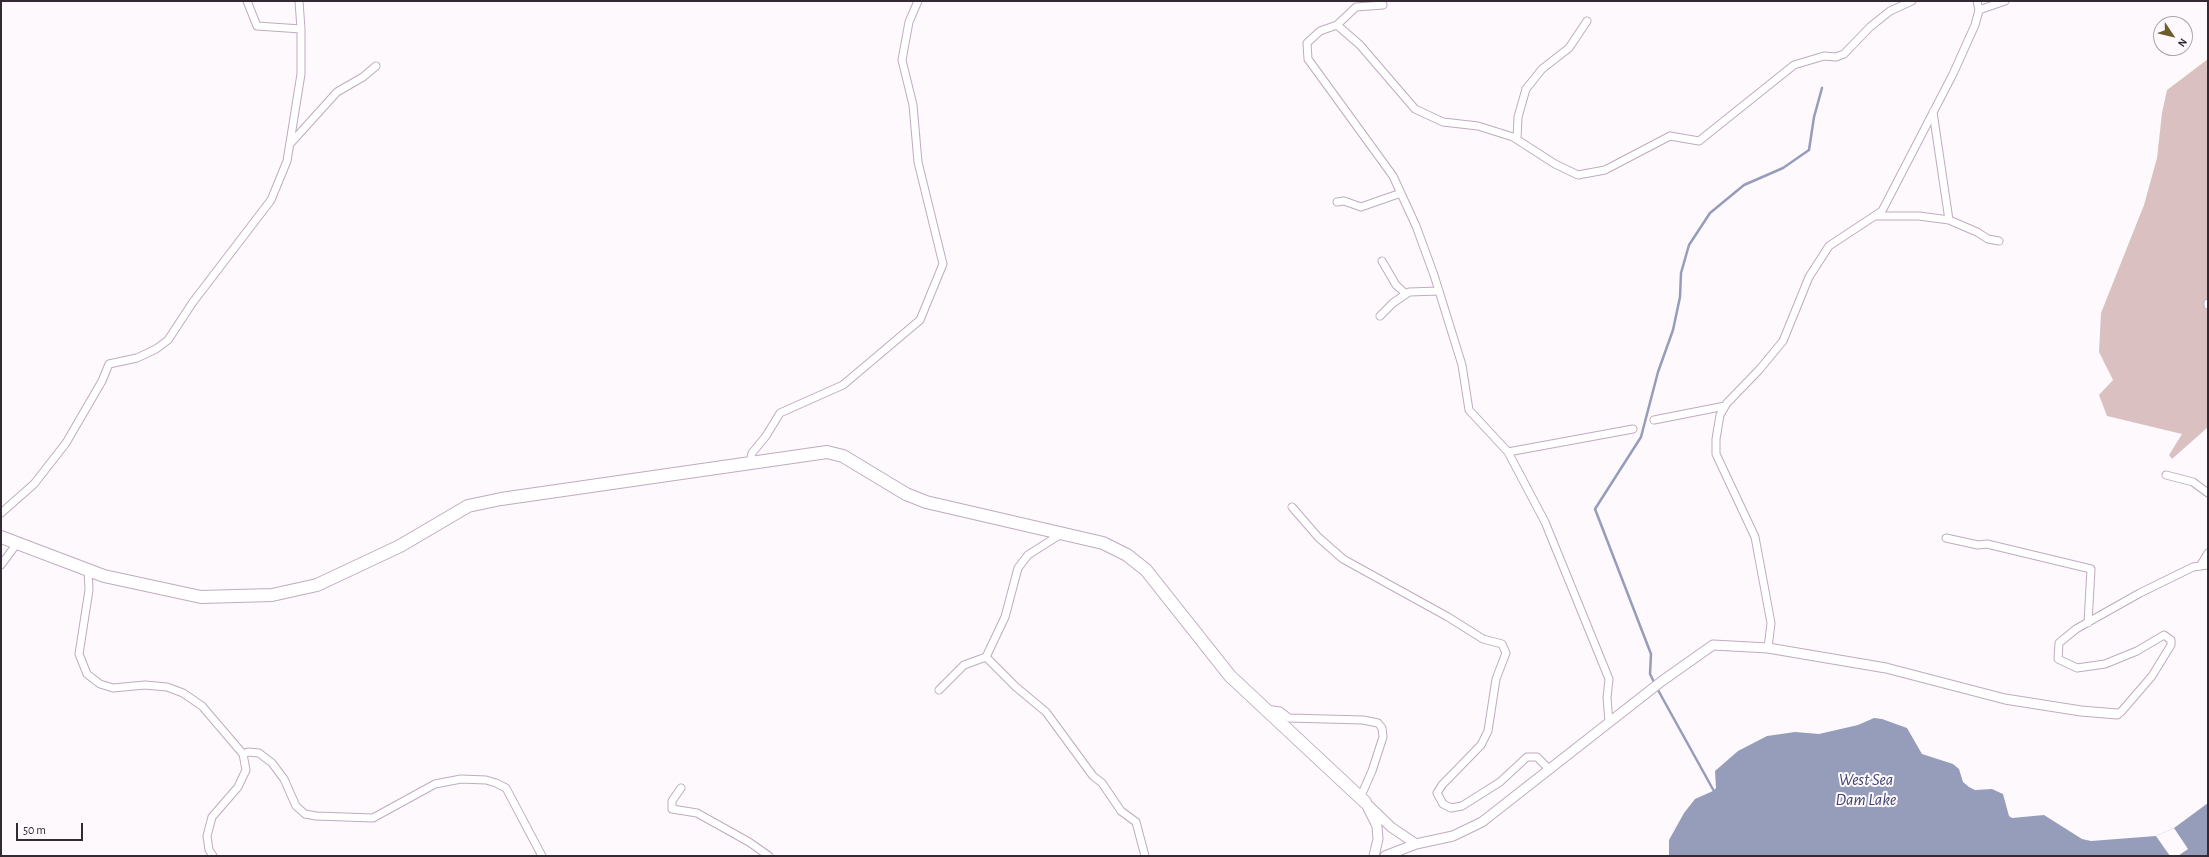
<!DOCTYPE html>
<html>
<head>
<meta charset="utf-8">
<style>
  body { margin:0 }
  #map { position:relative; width:2209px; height:857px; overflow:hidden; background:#fdf9fd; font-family:"Alegreya Sans",sans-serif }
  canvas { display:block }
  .frame { position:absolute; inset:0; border:2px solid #332a33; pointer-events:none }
  .north { position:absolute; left:2153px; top:16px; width:40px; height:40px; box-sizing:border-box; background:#fdf9fd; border:1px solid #aca6ac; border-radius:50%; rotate:125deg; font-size:11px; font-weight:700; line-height:16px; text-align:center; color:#332a33 }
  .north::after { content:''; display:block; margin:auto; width:14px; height:18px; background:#6c5d2a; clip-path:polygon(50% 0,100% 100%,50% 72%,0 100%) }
  .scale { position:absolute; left:16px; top:823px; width:67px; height:18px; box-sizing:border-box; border:2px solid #332a33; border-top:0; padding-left:5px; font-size:12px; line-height:14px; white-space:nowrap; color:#332a33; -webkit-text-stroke:3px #fdf9fd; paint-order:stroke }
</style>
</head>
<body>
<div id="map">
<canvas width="2209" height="857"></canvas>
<div class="frame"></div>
<div class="north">N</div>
<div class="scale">50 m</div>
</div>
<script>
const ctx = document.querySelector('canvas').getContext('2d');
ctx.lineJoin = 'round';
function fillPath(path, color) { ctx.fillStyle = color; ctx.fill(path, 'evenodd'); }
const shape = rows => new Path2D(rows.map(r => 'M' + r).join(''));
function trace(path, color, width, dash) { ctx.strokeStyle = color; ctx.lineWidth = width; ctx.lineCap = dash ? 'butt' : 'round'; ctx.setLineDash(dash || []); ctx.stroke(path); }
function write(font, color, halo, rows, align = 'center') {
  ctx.font = font + ' "Alegreya Sans",sans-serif'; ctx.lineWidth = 4; ctx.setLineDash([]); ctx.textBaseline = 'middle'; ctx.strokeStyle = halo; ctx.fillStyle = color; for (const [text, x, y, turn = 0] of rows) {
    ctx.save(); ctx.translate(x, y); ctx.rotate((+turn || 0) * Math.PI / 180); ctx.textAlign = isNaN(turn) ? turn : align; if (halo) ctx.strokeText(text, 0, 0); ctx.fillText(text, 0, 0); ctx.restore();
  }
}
const green = shape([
  [2208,59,2208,427,2172,459,2169,455,2182,434,2107,416,2099,395,2113,380,2099,352,2101,313,2144,205,2157,158,2162,113,2167,90]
]);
const water = shape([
  [1874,718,1882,719,1907,728,1922,754,1953,764,1959,769,1963,782,1969,787,1975,790,1992,789,2003,794,2009,816,2012,818,2044,815,2082,839,2091,841,2156,836,2174,828,2208,803,2208,856,1669,856,1669,840,1684,813,1695,799,1713,791,1716,788,1715,771,1738,751,1767,736,1795,732,1819,734,1858,725]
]);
const pier = shape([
  [2174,828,2188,849,2178,856,2170,856,2156,836]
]);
const stream = shape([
  [1654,682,1650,674,1651,654,1595,509,1641,437,1658,372,1673,330,1680,297,1681,273,1689,245,1710,213,1744,185,1783,168,1809,150,1814,117,1822,88],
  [1658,690,1715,793]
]);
const minor = shape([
  [247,1,257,26,301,29],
  [1383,5,1356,7,1337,25,1320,31,1307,43,1308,59,1393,176,1416,226,1434,275,1462,365,1469,410,1508,452,1633,429],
  [1979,10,2005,1],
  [1337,25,1360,45,1415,109,1443,122,1478,126,1513,137,1555,164,1578,175,1605,170,1670,136,1699,141,1794,65,1824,56,1836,57,1844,54,1870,27,1890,11,1912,1],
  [1933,112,1949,220],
  [1517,139,1518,117,1526,89,1542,69,1569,48,1587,21],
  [290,144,337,92,363,77,376,66],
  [1337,202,1344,201,1361,207,1401,193],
  [1875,216,1919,216,1949,220,1977,232,1988,239,1999,241],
  [1382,261,1396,285,1406,294],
  [2208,305,2208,303],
  [1380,316,1393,303,1409,292,1439,291],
  [1654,420,1725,406],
  [1508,452,1545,522,1609,679,1607,698,1609,722],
  [750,463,752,453,766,436,780,413,843,385,920,320,943,264,918,162,913,105,902,60,909,22,918,1],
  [2166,475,2193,482,2208,493],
  [1292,507,1318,537,1343,559,1448,617,1483,639,1502,644,1506,653,1496,679,1488,731,1481,745,1442,785,1437,793,1443,804,1451,808,1462,806,1500,782,1527,757,1537,757,1549,769],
  [1,513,34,484,66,443,102,381,109,364,137,358,156,349,168,340,193,302,271,200,287,161,301,74,301,29,299,1],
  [1946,538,1978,545,1987,544,2091,569,2088,623],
  [1,565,18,542],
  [2200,566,2208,553],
  [88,570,89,590,79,654,87,674,100,684,113,688,145,685,167,687,183,693,202,706,243,754,246,770,238,787,212,817,207,836,209,850,213,856],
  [1768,648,1771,623,1755,537,1716,454,1716,439,1720,415,1727,403,1759,370,1783,341,1809,277,1829,246,1882,211,1953,74,1975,25,1979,10,1977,1],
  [986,657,1016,687,1046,712,1093,776,1102,783,1121,811,1136,822,1145,856],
  [939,690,964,665,986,657,1005,617,1018,568,1028,555,1061,534],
  [1266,709,1280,711,1289,718,1363,720,1378,723,1382,728,1383,737,1372,771,1360,798],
  [2117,714,2121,712,2152,676,2171,645,2171,640,2164,635,2137,651,2105,664,2077,668,2058,659,2059,643,2076,629,2140,593,2193,567,2208,565],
  [243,754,248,752,259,753,272,763,284,779,296,806,305,814,316,816,373,818,435,784,461,779,486,780,496,783,506,788,542,856],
  [681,788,672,801,672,809,697,813,749,842,769,856]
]);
const tertiary = shape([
  [1374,856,1378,839,1377,826,1365,802,1391,827,1416,844,1453,836,1482,822,1662,681,1713,645,1768,648,1886,668,2005,699,2081,711,2117,714],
  [1385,856,1416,844]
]);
const primary = shape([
  [1,537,104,576,201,597,272,595,317,585,400,546,468,506,501,499,827,452,843,456,906,494,926,502,1103,543,1127,555,1146,570,1230,676,1365,802]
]);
const waterNames = [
  ["West Sea",1866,780],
  ["Dam Lake",1866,800]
];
fillPath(green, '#dbc0c1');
fillPath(water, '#969dbb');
fillPath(pier, '#fdf9fd');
trace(stream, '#969dbb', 2.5);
trace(minor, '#c0abc0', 9);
trace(tertiary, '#c0abc0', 11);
trace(primary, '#c0abc0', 14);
trace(minor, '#fff', 7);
trace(tertiary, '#fff', 9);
trace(primary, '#fff', 12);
write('italic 17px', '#3c4370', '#fdf9fd', waterNames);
</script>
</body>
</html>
